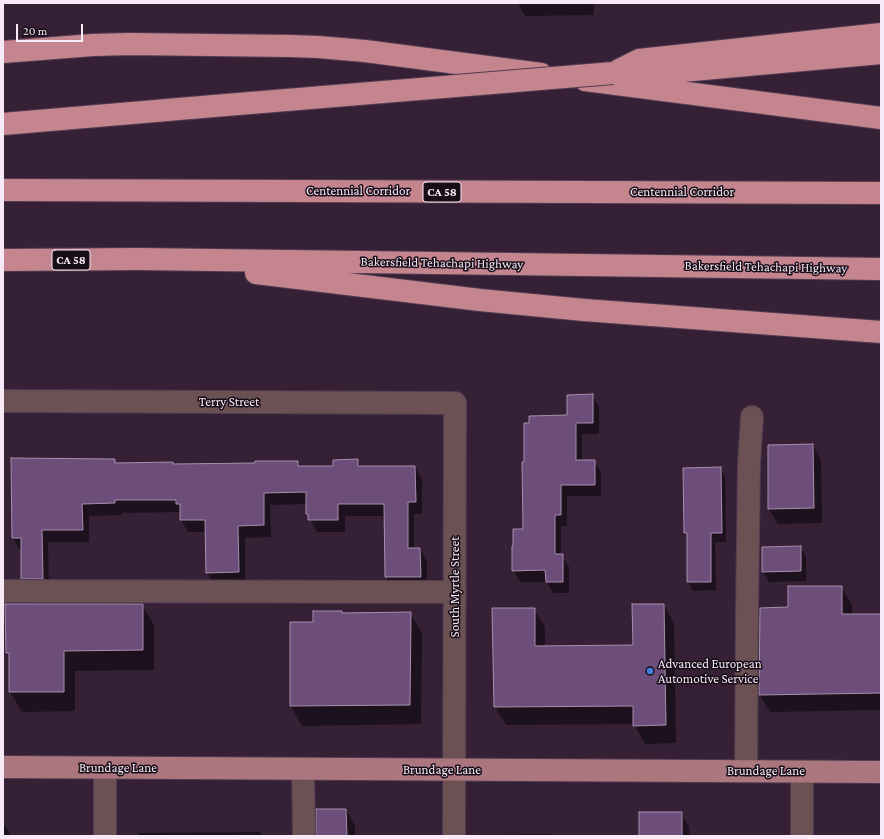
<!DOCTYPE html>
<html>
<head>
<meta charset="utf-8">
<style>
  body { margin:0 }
  #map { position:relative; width:884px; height:839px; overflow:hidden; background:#352035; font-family:"Crimson Pro",serif }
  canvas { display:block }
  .frame { position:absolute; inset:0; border:4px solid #f8e9f7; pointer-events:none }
  .scale { position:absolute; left:16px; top:24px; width:67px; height:18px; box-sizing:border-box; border:2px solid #f8e9f7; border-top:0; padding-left:5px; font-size:12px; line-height:14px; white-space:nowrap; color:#f8e9f7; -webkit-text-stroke:3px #170d17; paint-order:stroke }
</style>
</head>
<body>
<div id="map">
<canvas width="884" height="839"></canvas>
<div class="frame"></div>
<div class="scale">20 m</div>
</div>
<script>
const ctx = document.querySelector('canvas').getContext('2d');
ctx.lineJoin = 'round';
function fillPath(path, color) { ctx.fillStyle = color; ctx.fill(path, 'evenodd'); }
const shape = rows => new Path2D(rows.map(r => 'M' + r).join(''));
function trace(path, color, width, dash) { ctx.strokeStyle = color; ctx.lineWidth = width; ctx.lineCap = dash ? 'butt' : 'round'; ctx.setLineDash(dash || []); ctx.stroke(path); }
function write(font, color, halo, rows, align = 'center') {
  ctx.font = font + ' "Crimson Pro",serif'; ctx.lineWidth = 3; ctx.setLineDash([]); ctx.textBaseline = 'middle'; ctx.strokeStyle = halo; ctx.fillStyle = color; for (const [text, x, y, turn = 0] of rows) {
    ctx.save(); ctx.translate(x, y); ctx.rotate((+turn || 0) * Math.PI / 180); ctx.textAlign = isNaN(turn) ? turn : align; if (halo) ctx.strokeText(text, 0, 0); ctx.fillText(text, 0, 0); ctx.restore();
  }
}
const shadow = shape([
  [519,3,594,3,594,15,525,16,519,6],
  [592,395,599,407,599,434,582,434,582,461,594,461,601,472,601,496,567,496,567,526,561,526,561,555,569,567,569,593,553,593,547,582,520,582,513,570,524,530,525,463,568,416],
  [813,445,821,461,822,523,778,524,769,509],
  [114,460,116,464,173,463,174,465,298,462,300,466,334,466,357,460,361,467,415,467,422,479,422,514,414,514,414,549,420,549,427,561,427,589,393,590,386,577,385,516,345,516,345,532,317,532,307,513,307,504,270,505,271,537,245,538,245,584,214,585,207,572,207,532,188,532,181,520,181,512,122,513,122,515,89,516,89,542,48,542,49,591,29,591,22,578,22,550,20,550,13,538],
  [720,468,725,477,726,542,715,542,716,590,693,591,688,582,688,538,685,533,684,469],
  [800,547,806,557,806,581,769,582,763,572],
  [841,587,852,605,852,615,881,615,881,710,770,712,760,695,789,608],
  [142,605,154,625,154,670,75,671,75,711,22,712,10,692,10,658,7,652],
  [664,605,674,623,676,743,645,744,634,724,506,725,495,707,534,609,545,627,545,647,634,646],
  [342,612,343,614,410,613,422,633,421,724,302,726,291,706,314,623],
  [346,810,355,825,355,836,318,836],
  [681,813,689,827,689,836,619,836,640,835],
  [3,825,5,825,11,836,3,836],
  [260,832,262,836,139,836,139,833],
  [550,834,552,836,486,836,486,835]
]);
const building = shape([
  [593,394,593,423,576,423,576,460,595,460,595,485,561,485,561,515,555,515,555,554,563,554,563,582,546,582,545,570,512,571,512,546,513,546,513,529,523,529,522,462,524,462,524,423,529,423,529,416,567,415,567,395,593,394],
  [813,444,814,508,768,509,768,445,813,444],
  [11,458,115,459,115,463,173,462,173,464,255,463,255,461,298,461,298,466,333,466,333,460,358,459,358,466,415,466,416,502,408,502,408,548,420,548,421,577,385,577,384,504,338,504,338,520,308,520,308,514,306,514,306,492,264,493,264,525,238,526,239,572,206,573,205,520,180,520,180,504,176,504,176,500,115,500,115,503,82,504,83,530,42,530,43,579,21,579,21,538,12,538,11,458],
  [721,467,722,533,711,533,711,582,687,582,687,533,684,533,683,468,721,467],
  [801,546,801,571,762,572,762,547,801,546],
  [788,586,842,586,842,614,881,614,881,693,759,695,760,608,788,607,788,586],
  [5,604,143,604,143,650,64,651,64,692,9,692,9,653,6,653,5,604],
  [632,604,664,604,666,725,633,726,633,706,494,707,492,608,535,608,535,646,633,645,632,604],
  [313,611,342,611,342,613,411,612,410,705,290,706,290,622,313,622,313,611],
  [316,809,346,809,347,836,316,836,316,809],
  [639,812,682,812,682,836,639,836,639,812]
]);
const minor = shape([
  [3,401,455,403,454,836],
  [3,591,455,592],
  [303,769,304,836],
  [746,771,747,613,749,464,752,417],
  [105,836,105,768],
  [802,836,802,772]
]);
const major = shape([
  [3,767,881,772]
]);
const highway = shape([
  [3,52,93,45,130,44,291,46,318,47,365,51,541,74],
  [613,73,639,60,881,34],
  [637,75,881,53],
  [585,80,881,118],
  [3,124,214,106],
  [3,190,881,193],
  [3,260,139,259,881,269],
  [256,273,480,300,584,310,881,332]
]);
const highwayBridge = shape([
  [214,106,613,73]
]);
const markers = [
  [650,671,4,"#3f7fe0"]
];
const shields = [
  [442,192,38],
  [71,260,38]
];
const shieldNames = [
  ["CA 58",442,192],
  ["CA 58",71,260]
];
const streetNames = [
  ["Centennial Corridor",358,191],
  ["Centennial Corridor",682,192],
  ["Bakersfield Tehachapi Highway",442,263,1],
  ["Bakersfield Tehachapi Highway",766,267,1],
  ["Terry Street",229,402],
  ["South Myrtle Street",455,587,-90],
  ["Brundage Lane",118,768],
  ["Brundage Lane",442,770],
  ["Brundage Lane",766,771]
];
const poiNames = [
  ["Advanced European",658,664],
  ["Automotive Service",658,679]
];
fillPath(shadow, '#0007');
fillPath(building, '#6d4d79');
trace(building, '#a590ad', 1);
trace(minor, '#503c50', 24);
trace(major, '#503c50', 24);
trace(highway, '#503c50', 24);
trace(minor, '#6b5054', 22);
trace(major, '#ab767e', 22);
trace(highway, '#c5858f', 22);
trace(highwayBridge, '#503c50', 24, []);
trace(highwayBridge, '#c5858f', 22);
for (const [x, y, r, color] of markers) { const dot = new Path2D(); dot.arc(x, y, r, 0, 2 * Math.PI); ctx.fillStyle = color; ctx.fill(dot); trace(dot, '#170d17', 1.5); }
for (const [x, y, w] of shields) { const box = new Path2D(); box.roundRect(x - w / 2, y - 10, w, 20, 3); ctx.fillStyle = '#170d17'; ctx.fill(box); trace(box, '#f8e9f7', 1); }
write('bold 12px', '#f8e9f7', null, shieldNames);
write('13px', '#f8e9f7', '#170d17', streetNames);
write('13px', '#f8e9f7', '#170d17', poiNames, 'left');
</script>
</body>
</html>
